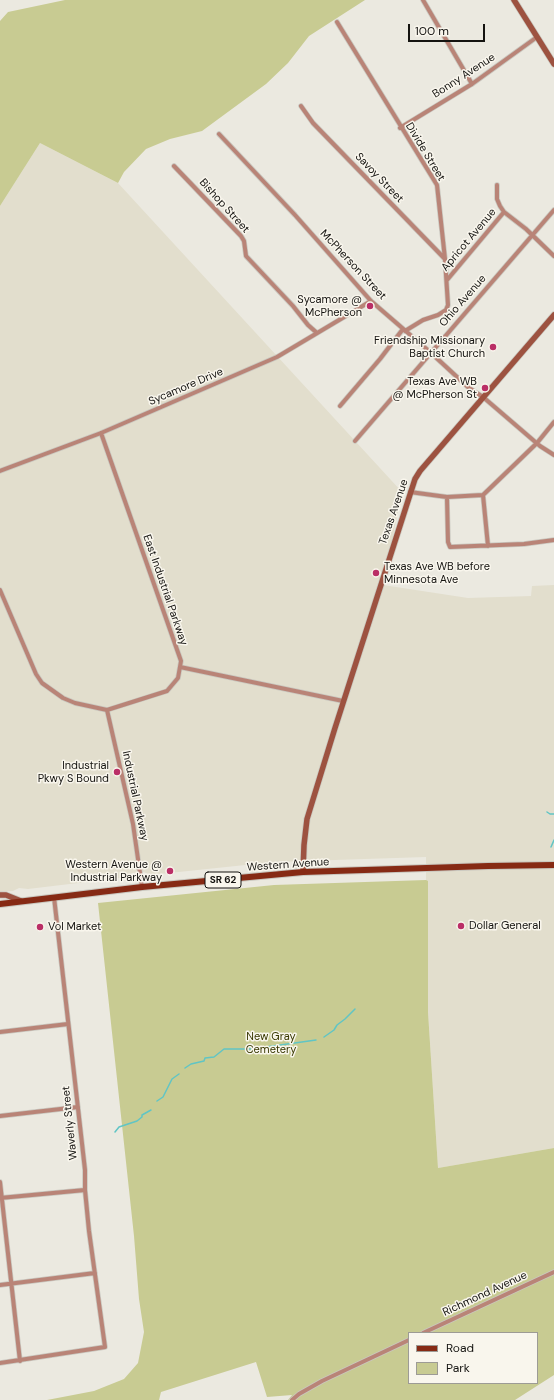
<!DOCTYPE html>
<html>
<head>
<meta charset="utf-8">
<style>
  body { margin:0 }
  #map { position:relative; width:554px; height:1400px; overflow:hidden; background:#ebe9e0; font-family:"DM Sans",sans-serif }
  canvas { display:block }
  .legend { position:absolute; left:408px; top:1332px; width:130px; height:52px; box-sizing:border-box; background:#f9f6ed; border:1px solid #9d9b95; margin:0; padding:5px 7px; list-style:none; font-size:12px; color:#141310 }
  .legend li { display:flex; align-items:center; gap:8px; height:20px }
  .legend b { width:20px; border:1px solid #9d9b95 }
  .scale { position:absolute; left:408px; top:24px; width:77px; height:18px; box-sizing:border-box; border:2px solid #141310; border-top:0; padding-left:5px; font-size:12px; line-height:14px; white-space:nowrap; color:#141310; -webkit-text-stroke:3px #f9f6ed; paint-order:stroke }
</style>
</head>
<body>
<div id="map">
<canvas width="554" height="1400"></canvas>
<ul class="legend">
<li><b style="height:5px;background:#862a14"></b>Road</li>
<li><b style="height:11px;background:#c8cb92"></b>Park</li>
</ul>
<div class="scale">100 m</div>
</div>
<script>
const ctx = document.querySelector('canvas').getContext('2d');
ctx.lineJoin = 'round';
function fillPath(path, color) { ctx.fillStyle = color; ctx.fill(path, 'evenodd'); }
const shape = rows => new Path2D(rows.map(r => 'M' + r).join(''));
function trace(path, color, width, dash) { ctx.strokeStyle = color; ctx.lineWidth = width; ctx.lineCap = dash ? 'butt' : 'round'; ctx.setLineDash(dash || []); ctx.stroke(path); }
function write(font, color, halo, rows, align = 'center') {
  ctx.font = font + ' "DM Sans",sans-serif'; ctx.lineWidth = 3; ctx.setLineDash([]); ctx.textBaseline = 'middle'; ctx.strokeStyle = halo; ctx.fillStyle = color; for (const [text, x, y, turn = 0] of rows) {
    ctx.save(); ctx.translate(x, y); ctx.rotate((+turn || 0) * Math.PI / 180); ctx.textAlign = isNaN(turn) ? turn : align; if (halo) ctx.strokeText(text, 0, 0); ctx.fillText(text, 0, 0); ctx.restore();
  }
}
const built = shape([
  [40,143,118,183,402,492,383,585,468,598,531,596,532,586,554,585,554,1148,438,1168,428,1012,428,881,426,881,426,857,274,862,150,875,144,872,132,873,128,877,28,889,19,888,13,891,0,892,0,206]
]);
const green = shape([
  [65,0,365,0,309,36,288,63,266,84,202,131,170,139,146,149,124,172,118,183,40,143,0,206,0,21,8,12],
  [426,880,428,881,428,1012,438,1168,554,1148,554,1375,515,1400,288,1400,292,1395,267,1397,256,1362,161,1392,159,1400,47,1400,94,1391,124,1379,138,1363,144,1332,139,1299,134,1236,98,903,274,885],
  [409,1333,537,1333,537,1383,409,1383]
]);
const stream = shape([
  [547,812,550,814,554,814],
  [551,847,554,840],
  [324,1037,334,1030,337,1025,345,1019,355,1009],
  [185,1068,191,1064,204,1061,205,1058,214,1057,224,1049,252,1049,316,1040],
  [157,1101,163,1097,172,1079,179,1074],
  [115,1132,119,1127,137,1121,142,1117,142,1115,151,1110]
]);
const street = shape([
  [423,0,472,84],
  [337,22,437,185,445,259,448,305,446,310,438,315,423,320,405,331],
  [301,106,313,123,445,259],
  [400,128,472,84,537,37],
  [219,134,295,215,371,301,430,352,469,388,483,397,540,446,554,455],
  [174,166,241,236,244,241,246,256,293,306,308,325,317,333],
  [497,185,497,199,500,206,504,212,526,229,554,256],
  [447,280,504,212],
  [340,406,380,359,403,329],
  [355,441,554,210],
  [0,471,101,433,277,357,371,301],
  [410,492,447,497,483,495,537,443,554,422],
  [483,495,488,546],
  [447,497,448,542,450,547,524,544,554,540],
  [0,590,36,674,42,683,63,698,75,703,107,710,167,691,178,678,181,661,101,433],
  [180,667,343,701],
  [107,710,133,824,142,887],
  [0,1032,68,1024],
  [0,1116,78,1107],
  [0,1182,20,1361],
  [0,1198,85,1190],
  [0,1285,95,1273],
  [423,1333,554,1272],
  [0,1363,105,1347,89,1231,85,1190,85,1170,54,897],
  [292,1400,299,1394,322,1381,409,1340]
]);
const secondary = shape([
  [514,0,554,64],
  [303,872,304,845,307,819,335,728,415,479,420,471,554,315],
  [0,895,6,895,21,901]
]);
const primary = shape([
  [0,904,142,887,303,872,488,866,554,865]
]);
const markers = [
  [370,306,4,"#ba2e66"],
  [493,347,4,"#ba2e66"],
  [485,388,4,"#ba2e66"],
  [376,573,4,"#ba2e66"],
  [117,772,4,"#ba2e66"],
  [170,871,4,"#ba2e66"],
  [461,926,4,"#ba2e66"],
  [40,927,4,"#ba2e66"]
];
const shields = [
  [223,880,36]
];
const shieldNames = [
  ["SR 62",223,880]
];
const streetNames = [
  ["Bonny Avenue",464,76,-33],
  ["Divide Street",425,152,59],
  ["Savoy Street",379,178,46],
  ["Bishop Street",224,206,48],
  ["Apricot Avenue",469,240,-50],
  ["McPherson Street",353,265,47],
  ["Ohio Avenue",463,301,-49],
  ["Sycamore Drive",186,387,-23],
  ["Texas Avenue",394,512,-71],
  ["East Industrial Parkway",165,590,71],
  ["Industrial Parkway",135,796,78],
  ["Western Avenue",288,865,-4],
  ["Waverly Street",70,1123,-96],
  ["Richmond Avenue",485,1294,-25]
];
const poiNames = [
  ["Sycamore @",362,300],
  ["McPherson",362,313],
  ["Friendship Missionary",485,341],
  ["Baptist Church",485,354],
  ["Texas Ave WB",477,382],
  ["@ McPherson St",477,395],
  ["Texas Ave WB before",384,567,"left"],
  ["Minnesota Ave",384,580,"left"],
  ["Industrial",109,766],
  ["Pkwy S Bound",109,779],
  ["Western Avenue @",162,865],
  ["Industrial Parkway",162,878],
  ["Dollar General",469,926,"left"],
  ["Vol Market",48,927,"left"]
];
const parkNames = [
  ["New Gray",271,1037],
  ["Cemetery",271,1050]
];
fillPath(built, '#e2decd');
fillPath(green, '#c8cb92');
trace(stream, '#60c5c5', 1.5);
trace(street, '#c9c7bf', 5.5);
trace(secondary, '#c9c7bf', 7);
trace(primary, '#c9c7bf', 8);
trace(street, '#b98477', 4);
trace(secondary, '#9d5240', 5.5);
trace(primary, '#862a14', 6);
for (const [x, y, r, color] of markers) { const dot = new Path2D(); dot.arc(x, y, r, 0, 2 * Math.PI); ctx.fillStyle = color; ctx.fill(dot); trace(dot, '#f9f6ed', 1.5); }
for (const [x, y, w] of shields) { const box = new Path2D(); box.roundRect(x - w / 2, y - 8, w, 16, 3); ctx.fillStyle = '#f9f6ed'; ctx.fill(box); trace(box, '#141310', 1); }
write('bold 10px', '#141310', null, shieldNames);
write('11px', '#141310', '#f9f6ed', streetNames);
write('11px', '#141310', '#f9f6ed', poiNames, 'right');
write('11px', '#383800', '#f9f6ed', parkNames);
</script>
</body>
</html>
